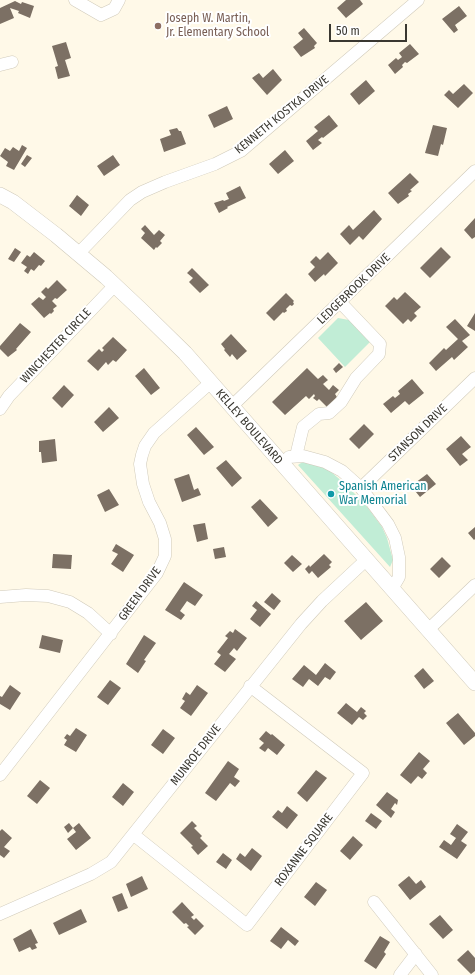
<!DOCTYPE html>
<html>
<head>
<meta charset="utf-8">
<style>
  body { margin:0 }
  #map { position:relative; width:475px; height:975px; overflow:hidden; background:#fff9e8; font-family:"Fira Sans Condensed",sans-serif }
  canvas { display:block }
  .scale { position:absolute; left:329px; top:24px; width:78px; height:18px; box-sizing:border-box; border:2px solid #3a3831; border-top:0; padding-left:5px; font-size:12px; line-height:14px; white-space:nowrap; color:#3a3831; -webkit-text-stroke:3px #fff; paint-order:stroke }
</style>
</head>
<body>
<div id="map">
<canvas width="475" height="975"></canvas>
<div class="scale">50 m</div>
</div>
<script>
const ctx = document.querySelector('canvas').getContext('2d');
ctx.lineJoin = 'round';
function fillPath(path, color) { ctx.fillStyle = color; ctx.fill(path, 'evenodd'); }
const shape = rows => new Path2D(rows.map(r => 'M' + r).join(''));
function trace(path, color, width, dash) { ctx.strokeStyle = color; ctx.lineWidth = width; ctx.lineCap = dash ? 'butt' : 'round'; ctx.setLineDash(dash || []); ctx.stroke(path); }
function write(font, color, halo, rows, align = 'center') {
  ctx.font = font + ' "Fira Sans Condensed",sans-serif'; ctx.lineWidth = 4; ctx.setLineDash([]); ctx.textBaseline = 'middle'; ctx.strokeStyle = halo; ctx.fillStyle = color; for (const [text, x, y, turn = 0] of rows) {
    ctx.save(); ctx.translate(x, y); ctx.rotate((+turn || 0) * Math.PI / 180); ctx.textAlign = isNaN(turn) ? turn : align; if (halo) ctx.strokeText(text, 0, 0); ctx.fillText(text, 0, 0); ctx.restore();
  }
}
const green = shape([
  [338,318,349,320,370,342,345,367,318,338],
  [304,461,322,466,330,471,344,483,365,504,382,527,387,538,393,560,390,567,298,465]
]);
const building = shape([
  [346,0,360,0,363,4,346,18,337,8],
  [15,1,21,4,22,2,34,6,30,18,18,13,19,11,10,8,14,18,0,24,0,8],
  [459,6,467,16,455,25,458,30,454,33,442,19],
  [304,28,317,43,314,46,315,48,301,57,293,47,303,39,298,33],
  [66,42,71,58,65,60,70,76,58,79,55,67,58,66,52,46],
  [410,44,419,54,407,63,405,62,402,65,403,67,395,74,388,65,396,58,398,60,402,57,399,53],
  [273,69,282,80,267,95,252,78,259,73,263,78],
  [366,80,375,91,359,105,350,94],
  [464,84,473,93,458,108,444,95,449,90,453,94],
  [227,106,233,119,214,128,208,115],
  [329,115,338,126,323,138,322,137,318,140,322,143,313,150,306,141,318,131,314,127],
  [433,125,447,128,443,145,441,144,438,156,425,153],
  [177,128,179,131,181,131,186,144,164,152,160,139,171,135,169,130],
  [22,145,27,148,14,170,6,166,8,162,0,156,5,148,10,151,13,147,19,151],
  [285,150,294,161,278,174,269,164],
  [27,155,32,158,25,167,21,164],
  [113,155,120,165,104,176,97,166],
  [410,173,419,182,410,190,412,191,408,194,409,196,398,204,388,193],
  [240,186,246,198,227,207,228,208,219,213,214,203,223,200,224,201,229,199,226,193],
  [77,195,89,205,81,216,69,206],
  [374,210,382,219,363,240,359,236,350,245,340,234,349,225,353,230],
  [475,218,475,237,472,239,464,230],
  [145,225,154,235,159,230,165,235,160,241,162,243,157,248,156,247,154,250,141,238,145,233,141,229],
  [441,247,451,257,430,278,420,268],
  [15,248,21,252,14,262,8,259],
  [34,252,45,261,41,266,39,265,34,271,31,269,28,274,24,271,27,267,21,263,27,255,30,257],
  [328,252,338,263,325,276,324,274,315,282,308,274,315,267,310,262,316,256,320,260],
  [192,268,209,285,200,293,189,282,193,278,187,273],
  [57,280,67,290,57,299,55,298,52,301,57,306,53,309,54,311,51,314,50,313,44,318,31,304,39,297,43,300,46,297,41,292,46,287,48,289],
  [405,292,421,307,414,313,417,316,411,322,408,319,403,324,385,306,394,297,397,300],
  [286,293,294,301,293,302,294,304,292,306,290,305,286,309,287,311,284,313,283,312,274,321,266,313],
  [475,313,475,331,467,326],
  [455,319,470,335,462,341,468,347,454,360,452,357,436,371,429,363,444,348,446,350,458,339,446,327],
  [20,323,31,332,16,349,17,350,8,357,0,349,0,346],
  [231,334,247,351,237,360,232,354,230,357,224,350,225,349,221,344],
  [113,337,127,350,116,362,113,360,108,365,106,362,98,371,87,361,99,349,102,352,104,350,102,348],
  [339,363,343,367,336,373,333,369],
  [144,368,160,388,151,395,135,376],
  [307,368,318,379,323,375,328,380,323,384,329,390,333,385,339,390,335,394,337,397,327,407,319,399,317,401,313,398,315,396,314,394,309,399,306,396,285,415,272,402],
  [412,379,424,393,409,405,405,401,391,413,383,404,393,396,395,398,400,394,398,391],
  [64,385,74,395,62,408,52,398],
  [109,407,119,418,103,432,94,422],
  [364,424,374,434,359,449,349,439],
  [196,427,214,447,204,455,187,435],
  [461,436,471,447,462,454,468,460,460,466,446,449],
  [55,439,57,461,42,463,41,452,39,452,39,441],
  [226,460,242,478,232,487,216,468],
  [189,474,194,490,198,488,201,495,182,502,174,479],
  [427,474,436,484,420,497,411,486],
  [109,489,119,505,105,512,97,495],
  [260,499,278,518,268,527,251,507],
  [205,523,208,539,197,542,193,525],
  [475,527,475,539,474,540,468,533],
  [116,544,134,555,123,572,111,564,118,554,112,551],
  [224,547,226,557,215,559,213,549],
  [53,554,72,555,71,569,52,568],
  [324,554,332,562,329,565,331,567,318,578,312,571,309,574,305,569,309,565,310,567],
  [292,555,302,564,293,572,284,563],
  [442,557,451,566,439,578,430,569],
  [184,582,203,595,195,606,187,601,180,611,185,615,181,620,165,610],
  [272,593,281,601,274,610,264,602],
  [256,601,271,614,260,627,250,619,257,610,252,606],
  [366,602,383,621,361,640,344,621],
  [235,629,247,638,237,651,234,648,229,654,236,659,225,672,214,664,221,655,217,652,228,638,225,636,230,631,233,633],
  [42,635,63,640,60,653,39,648],
  [144,635,156,643,144,660,146,661,138,673,126,664],
  [325,663,336,672,330,680,325,677,318,686,309,679,303,687,292,679,304,665,316,675],
  [423,668,434,681,424,689,414,676],
  [110,680,121,688,108,705,97,697],
  [10,685,21,693,10,710,0,704,0,696,2,697],
  [197,685,208,693,191,716,180,708,185,701,182,699,186,692,190,695],
  [346,703,357,712,361,707,366,711,364,713,367,716,363,720,359,717,352,725,337,713],
  [458,713,475,733,475,736,464,745,446,723],
  [76,728,87,735,76,752,64,745,67,740,64,738,67,734,70,736],
  [163,729,175,738,163,754,151,745],
  [266,731,271,735,272,734,285,745,277,755,268,748,265,752,259,748,264,743,259,739],
  [419,752,430,761,423,769,427,773,422,779,418,776,411,784,400,775],
  [228,761,239,769,234,777,240,781,235,787,230,783,216,801,205,793],
  [316,770,327,778,307,802,297,793],
  [40,780,50,788,37,804,27,796],
  [123,783,134,792,123,806,112,797],
  [387,792,398,800,397,805,395,803,391,809,395,812,391,818,376,805],
  [287,806,298,815,287,829,272,817,278,810,282,813],
  [371,813,382,821,376,829,365,821],
  [192,821,197,826,194,828,202,836,200,838,208,846,198,855,191,847,193,846,180,833],
  [69,823,73,828,79,823,91,838,76,850,67,839,76,832,73,828,68,833,64,827],
  [457,824,468,832,461,841,467,845,457,859,439,847,444,840,451,845,456,838,450,834],
  [2,829,12,838,4,847,10,851,4,858,0,855,0,831],
  [353,836,363,845,350,860,340,851],
  [252,848,262,856,251,871,236,859,240,853,245,857],
  [223,853,232,860,226,869,216,862],
  [142,876,148,889,131,897,126,884],
  [409,876,416,884,421,880,426,887,410,900,398,885],
  [316,882,327,890,315,906,304,897],
  [122,893,128,908,118,912,112,897],
  [182,902,194,915,191,917,194,920,196,918,204,926,195,935,187,927,189,926,186,923,184,924,172,912],
  [81,909,87,922,59,935,53,923],
  [440,915,453,930,443,939,429,924],
  [281,927,299,941,295,946,288,940,281,949,270,941],
  [31,929,38,943,35,944,37,948,32,950,30,947,19,952,13,939],
  [380,936,390,942,384,952,386,954,376,969,364,961],
  [468,950,475,958,475,971,471,974,457,960]
]);
const minor = shape([
  [75,0,101,15,114,9,119,0],
  [0,65,12,62],
  [78,254,130,200,142,192,165,182,215,164,241,151,418,0],
  [232,406,475,171],
  [0,409,9,396,115,285],
  [296,456,303,427,319,414,329,413,341,402,356,378,379,354,380,344,340,302],
  [289,457,303,456,325,462,342,471,361,488,388,524,395,538,399,557,399,577,392,589],
  [361,488,475,378],
  [0,597,26,595,48,596,70,602,88,613,111,634],
  [428,630,475,585],
  [0,775,157,573,165,556,165,539,160,523,149,502,143,484,140,464,142,455,145,446,154,433,210,383],
  [134,835,247,925,363,773,250,686],
  [374,902,432,975],
  [0,914,91,874,111,862,301,624,322,601,366,560],
  [400,975,416,954]
]);
const major = shape([
  [0,195,13,202,56,235,106,277,140,309,185,353,475,683]
]);
const markers = [
  [158,26,4,"#8d6e63"],
  [331,494,4,"#0f9aa8"]
];
const educationNames = [
  ["Joseph W. Martin,",166,19],
  ["Jr. Elementary School",166,33]
];
const streetNames = [
  ["KENNETH KOSTKA DRIVE",282,115,-39],
  ["LEDGEBROOK DRIVE",354,289,-44],
  ["WINCHESTER CIRCLE",56,346,-47],
  ["KELLEY BOULEVARD",249,427,49],
  ["STANSON DRIVE",418,433,-44],
  ["GREEN DRIVE",140,594,-54],
  ["MUNROE DRIVE",196,755,-52],
  ["ROXANNE SQUARE",304,850,-53]
];
const cultureNames = [
  ["Spanish American",339,487],
  ["War Memorial",339,501]
];
fillPath(green, '#c1edd6');
fillPath(building, '#7c7064');
trace(minor, '#d0caba', 13);
trace(major, '#d0caba', 16);
trace(minor, '#fff', 12);
trace(major, '#fff', 15);
for (const [x, y, r, color] of markers) { const dot = new Path2D(); dot.arc(x, y, r, 0, 2 * Math.PI); ctx.fillStyle = color; ctx.fill(dot); trace(dot, '#fff', 1.5); }
write('12px', '#785e54', '#fff', educationNames, 'left');
write('12px', '#3a3831', '#fff', streetNames);
write('12px', '#0d838f', '#fff', cultureNames, 'left');
</script>
</body>
</html>
